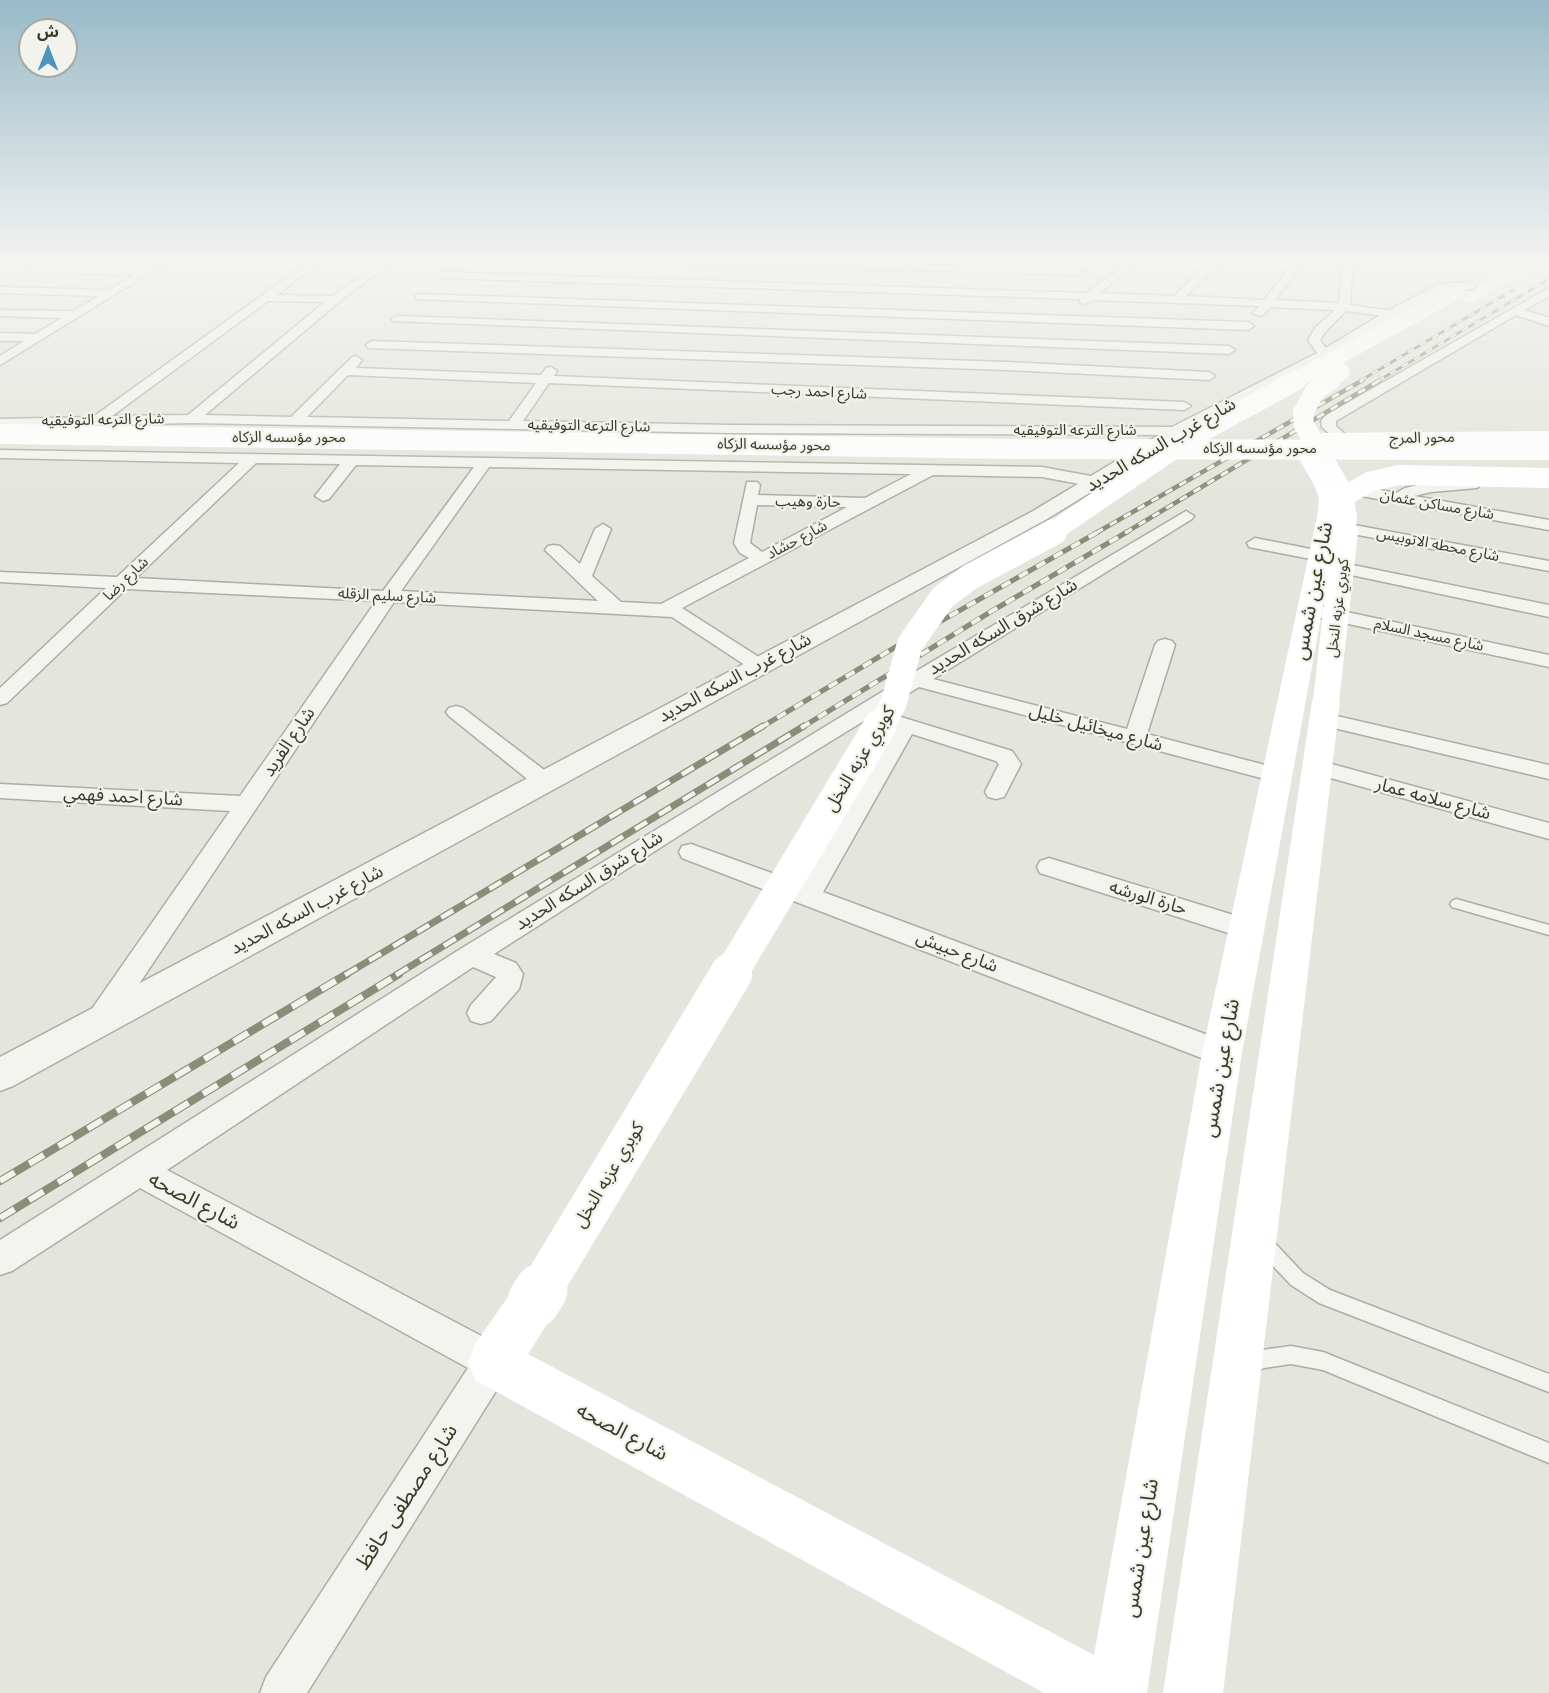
<!DOCTYPE html>
<html>
<head>
<meta charset="utf-8">
<style>
  body { margin:0 }
  #map { position:relative; width:1549px; height:1693px; overflow:hidden; background:#e4e5dd; font-family:Figtree,"Noto Sans Arabic",sans-serif }
  canvas { display:block }
  .north { position:absolute; left:18px; top:18px; width:60px; height:60px; box-sizing:border-box; background:#f2f3ec; border:2px solid #a7a99e; border-radius:50%; rotate:0deg; font-size:16px; font-weight:700; line-height:24px; text-align:center; color:#373a28 }
  .north::after { content:''; display:block; margin:auto; width:21px; height:27px; background:#4e94be; clip-path:polygon(50% 0,100% 100%,50% 72%,0 100%) }
</style>
</head>
<body>
<div id="map">
<canvas width="1549" height="1693"></canvas>
<div class="north">ش</div>
</div>
<script>
const ctx = document.querySelector('canvas').getContext('2d');
ctx.lineJoin = 'round';
const shape = rows => new Path2D(rows.map(r => 'M' + r).join(''));
function trace(path, color, width, dash) { ctx.strokeStyle = color; ctx.lineWidth = width; ctx.lineCap = dash ? 'butt' : 'round'; ctx.setLineDash(dash || []); ctx.stroke(path); }
function fillPath(path, color) { ctx.fillStyle = color; ctx.fill(path, 'evenodd'); }
function write(font, color, halo, rows, align = 'center') {
  ctx.font = font + ' Figtree,"Noto Sans Arabic",sans-serif'; ctx.lineWidth = 4.5; ctx.setLineDash([]); ctx.textBaseline = 'middle'; ctx.strokeStyle = halo; ctx.fillStyle = color; for (const [text, x, y, turn = 0] of rows) {
    ctx.save(); ctx.translate(x, y); ctx.rotate((+turn || 0) * Math.PI / 180); ctx.textAlign = isNaN(turn) ? turn : align; if (halo) ctx.strokeText(text, 0, 0); ctx.fillText(text, 0, 0); ctx.restore();
  }
}
const service = shape([
  [1456,899,1549,925,1549,935,1452,907,1450,904,1452,901,1456,899],
  [1265,1237,1271,1239,1303,1273,1330,1290,1549,1374,1549,1392,1319,1303,1291,1285,1259,1251,1257,1245,1259,1239,1265,1237],
  [1291,1346,1323,1352,1549,1443,1549,1463,1323,1370,1291,1364,1264,1368,1249,1375,1243,1372,1240,1366,1243,1360,1262,1350,1291,1346]
]);
const minor = shape([
  [157,261,169,261,0,365,0,356,24,341,0,341,0,333,35,334,62,318,0,316,0,310,73,311,99,296,0,293,0,287,109,290,134,275,34,272,29,269,34,266,144,269,157,261],
  [310,261,321,261,277,295,333,296,382,261,393,261,340,301,205,415,291,417,352,357,356,356,362,360,356,368,541,375,546,368,551,367,557,371,554,376,1184,402,1191,406,1184,410,549,383,523,421,731,425,1178,427,1185,431,1178,435,731,433,192,423,0,427,0,419,93,417,310,261],
  [268,301,325,302,188,415,112,416,268,301],
  [348,375,536,383,509,421,307,417,348,375],
  [688,261,792,261,1080,269,1085,272,1080,275,693,264,688,261],
  [1127,261,1138,261,1100,293,1174,296,1211,261,1222,261,1186,296,1264,300,1295,261,1305,261,1275,300,1339,303,1343,261,1353,261,1350,305,1392,311,1398,314,1392,317,1346,311,1325,332,1320,340,1331,355,1325,359,1321,358,1308,340,1316,327,1335,310,1270,307,1263,315,1259,316,1253,313,1259,306,1093,300,1084,304,1080,303,1080,299,441,278,436,275,441,272,1087,293,1127,261],
  [1549,288,1549,296,1524,310,1549,318,1549,326,1516,315,1336,421,1336,426,1350,439,1348,442,1338,442,1322,427,1321,421,1326,415,1549,288],
  [420,294,1248,322,1254,326,1248,330,416,299,416,295,420,294],
  [397,316,1229,346,1235,350,1229,354,393,321,391,319,397,316],
  [372,341,1007,362,1209,372,1215,376,1209,380,1007,370,368,348,366,345,372,341],
  [0,450,1042,467,1096,477,1104,482,1096,487,1042,477,933,475,682,608,765,661,768,665,765,669,758,671,751,669,672,617,394,602,109,1029,99,1032,89,1029,85,1021,89,1013,230,811,0,798,0,784,240,796,376,601,126,589,7,703,0,705,0,688,106,588,0,582,0,572,117,577,239,463,0,458,0,450],
  [256,463,340,464,315,496,323,501,329,499,356,465,474,467,383,591,136,578,256,463],
  [489,467,911,474,865,498,758,495,760,485,757,482,747,482,734,543,740,553,749,558,661,604,621,602,592,576,611,529,603,524,595,529,580,564,560,546,554,545,548,546,545,550,598,601,401,591,489,467],
  [757,505,847,507,762,552,750,543,757,505],
  [1472,480,1480,485,1477,488,1431,492,1414,496,1549,520,1549,530,1339,492,1331,487,1339,482,1396,493,1405,488,1431,482,1472,480],
  [1186,511,1194,516,1192,519,933,679,1127,729,1155,645,1158,641,1165,639,1172,641,1175,645,1147,734,1284,770,1287,775,1284,780,1276,782,919,687,727,805,494,954,516,963,523,974,519,989,491,1021,481,1024,471,1021,467,1013,471,1005,496,977,473,967,167,1170,506,1349,511,1362,506,1375,307,1693,260,1693,266,1677,468,1368,140,1188,12,1271,0,1275,0,1240,462,948,908,676,1186,511],
  [1327,520,1549,561,1549,571,1321,528,1319,525,1327,520],
  [1255,538,1321,551,1327,552,1330,556,1327,560,1321,561,1249,547,1247,543,1255,538],
  [1343,563,1549,605,1549,617,1337,572,1334,568,1337,564,1343,563],
  [1309,604,1549,655,1549,667,1302,614,1300,610,1302,606,1309,604],
  [456,706,463,708,552,776,555,781,552,786,544,788,536,786,449,716,446,712,449,708,456,706],
  [1324,713,1549,765,1549,779,1317,724,1313,719,1317,714,1324,713],
  [891,714,1012,751,1021,764,1004,797,996,799,988,797,985,792,999,764,996,761,912,734,823,892,1232,1044,1236,1053,1232,1062,1222,1065,1212,1062,682,858,679,852,682,846,691,844,802,884,894,728,884,725,880,720,884,715,891,714],
  [1317,760,1549,823,1549,839,1309,772,1306,767,1309,762,1317,760],
  [1049,858,1256,922,1260,929,1256,936,1247,939,1040,873,1037,867,1040,861,1049,858]
]);
const tertiary = shape([
  [1468,282,1473,283,1475,286,1473,289,1447,291,1397,317,1331,358,1184,435,1047,519,13,1086,0,1091,0,1057,1033,511,1172,427,1319,352,1387,311,1439,284,1468,282]
]);
const secondary = shape([
  [1528,261,1545,261,1474,301,1469,303,1461,298,1528,261],
  [1549,431,1549,443,1325,445,1314,448,1336,485,1341,498,1340,512,1242,1053,1147,1693,1044,1693,475,1380,468,1362,475,1344,517,1284,534,1277,551,1284,558,1301,551,1318,528,1354,1094,1655,1202,1053,1318,512,1319,498,1314,485,1295,452,1294,446,1304,437,1325,433,1549,431],
  [1326,693,1336,695,1340,701,1223,1693,1163,1693,1312,701,1316,695,1326,693]
]);
const railFar4 = shape([
  [1360,381,1513,290],
  [1378,381,1549,279]
]);
const railFar3 = shape([
  [1096,533,1363,380],
  [1125,533,1380,380]
]);
const railFar2 = shape([
  [760,728,904,642,1098,532],
  [801,728,992,611,1127,532]
]);
const railFar1 = shape([
  [345,975,763,726],
  [396,975,804,726]
]);
const rail = shape([
  [0,1181,347,974],
  [0,1218,399,974]
]);
const secondaryBridgeFar5 = shape([
  [1294,381,1457,291],
  [1329,381,1342,372]
]);
const secondaryBridgeFar4 = shape([
  [1331,380,1315,391,1303,413,1304,425,1342,491,1347,517,1345,533],
  [0,434,1017,449,1549,450],
  [1344,501,1350,493,1369,482,1399,475,1549,478],
  [1051,533,1187,440,1297,380]
]);
const secondaryBridgeFar3 = shape([
  [1326,701,1345,532],
  [879,728,893,705,910,644,943,597,970,577,1054,532]
]);
const secondaryBridgeFar2 = shape([
  [730,975,880,726]
]);
const secondaryBridgeFar1 = shape([
  [540,1291,731,974]
]);
const secondaryBridge = shape([
  [534,1301,541,1290]
]);
const farStreetnames = [
  ["شارع احمد رجب",819,392,3],
  ["شارع الترعه التوفيقيه",103,420,-1],
  ["شارع الترعه التوفيقيه",589,426,1],
  ["شارع الترعه التوفيقيه",1075,431],
  ["محور مؤسسه الزكاه",289,438],
  ["محور المرج",1422,438,-1],
  ["محور مؤسسه الزكاه",774,445,1],
  ["محور مؤسسه الزكاه",1260,449],
  ["حارة وهيب",808,502,1],
  ["شارع مساكن عثمان",1437,505,10],
  ["شارع حشاد",797,540,-28],
  ["شارع محطه الاتوبيس",1438,545,11],
  ["شارع رضا",126,579,-44],
  ["شارع سليم الزقله",387,596,3],
  ["كوبري عزبه النخل",1338,608,-83],
  ["شارع مسجد السلام",1429,635,12]
];
const streetNames = [
  ["شارع غرب السكه الحديد",1161,445,-30],
  ["شارع شرق السكه الحديد",1003,627,-31],
  ["شارع غرب السكه الحديد",735,678,-28],
  ["شارع ميخائيل خليل",1096,728,15],
  ["شارع الفريد",289,742,-56],
  ["كوبري عزبه النخل",860,759,-59],
  ["شارع احمد فهمي",123,797,3],
  ["شارع سلامه عمار",1433,799,15],
  ["شارع شرق السكه الحديد",589,881,-32],
  ["حارة الورشه",1148,898,17],
  ["شارع غرب السكه الحديد",307,910,-28],
  ["شارع حبيش",957,952,21],
  ["كوبري عزبه النخل",609,1175,-59]
];
const nearStreetnames = [
  ["شارع عين شمس",1313,591,-79],
  ["شارع عين شمس",1221,1068,-80],
  ["شارع الصحه",194,1201,28],
  ["شارع الصحه",622,1432,28],
  ["شارع مصطفى حافظ",407,1497,-57],
  ["شارع عين شمس",1141,1548,-81]
];
trace(service, '#adaea3', 3);
trace(minor, '#adaea3', 3);
trace(tertiary, '#adaea3', 3);
fillPath(service, '#f3f4ef');
fillPath(minor, '#f3f4ef');
fillPath(tertiary, '#f3f4ef');
fillPath(secondary, '#fff');
trace(railFar4, '#8a8d78', 3);
trace(railFar3, '#8a8d78', 4.5);
trace(railFar2, '#8a8d78', 5);
trace(railFar1, '#8a8d78', 7);
trace(rail, '#8a8d78', 8);
trace(railFar4, '#f2f3ec', 2, [7]);
trace(railFar3, '#f2f3ec', 3, [8]);
trace(railFar2, '#f2f3ec', 4, [10]);
trace(railFar1, '#f2f3ec', 4.5, [14]);
trace(rail, '#f2f3ec', 6, [17]);
trace(secondaryBridgeFar5, '#fff', 16);
trace(secondaryBridgeFar4, '#fff', 20);
trace(secondaryBridgeFar3, '#fff', 26);
trace(secondaryBridgeFar2, '#fff', 33);
trace(secondaryBridgeFar1, '#fff', 42);
trace(secondaryBridge, '#fff', 53);
const sky = ctx.createLinearGradient(0, 0, 0, 498);
sky.addColorStop(0, '#98bac9');
sky.addColorStop(0.52, '#f3f3f0');
sky.addColorStop(1, '#f3f3f000');
ctx.fillStyle = sky;
ctx.fillRect(0, 0, 1549, 498);
write('15px', '#373a28', '#f2f3ec', farStreetnames);
write('18px', '#373a28', '#f2f3ec', streetNames);
write('21px', '#373a28', '#f2f3ec', nearStreetnames);
</script>
</body>
</html>
